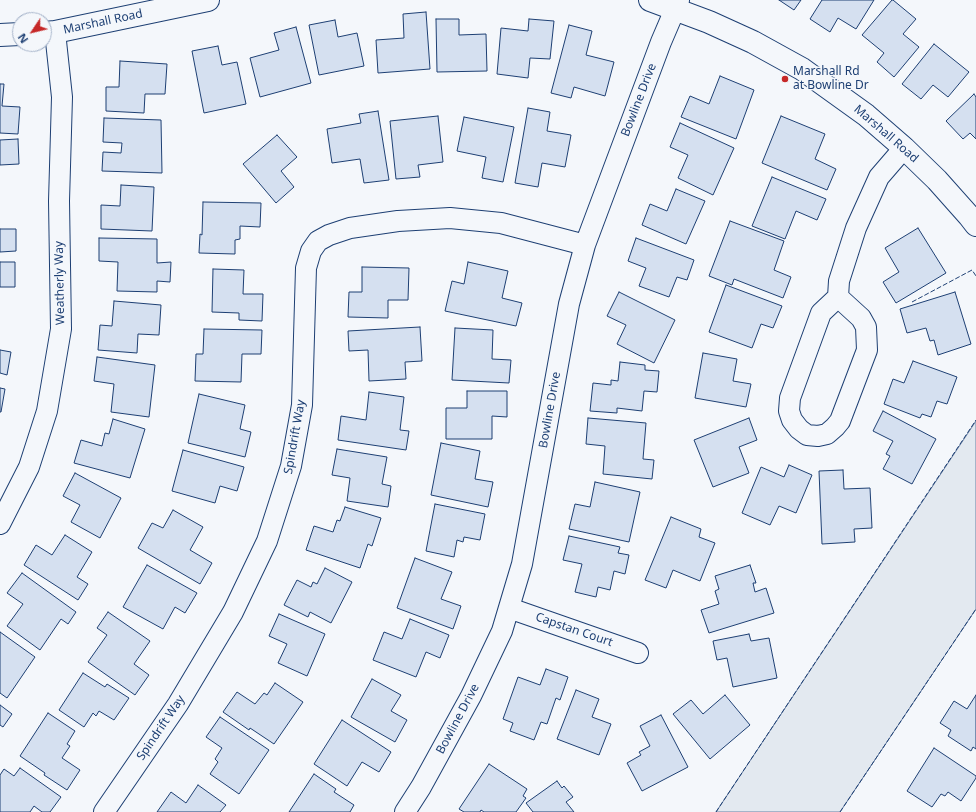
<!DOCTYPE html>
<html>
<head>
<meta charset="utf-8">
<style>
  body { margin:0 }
  #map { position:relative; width:976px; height:812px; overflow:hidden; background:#f4f7fb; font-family:"Noto Sans",sans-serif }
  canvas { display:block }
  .north { position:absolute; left:12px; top:12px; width:40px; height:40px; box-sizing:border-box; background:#f4f7fb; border:1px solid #9eadc5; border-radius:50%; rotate:235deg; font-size:11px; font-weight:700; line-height:16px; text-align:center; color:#1d3f73 }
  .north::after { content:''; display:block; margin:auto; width:14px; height:18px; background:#c62828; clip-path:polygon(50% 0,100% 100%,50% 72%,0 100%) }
</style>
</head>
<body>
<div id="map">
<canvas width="976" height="812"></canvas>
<div class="north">N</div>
</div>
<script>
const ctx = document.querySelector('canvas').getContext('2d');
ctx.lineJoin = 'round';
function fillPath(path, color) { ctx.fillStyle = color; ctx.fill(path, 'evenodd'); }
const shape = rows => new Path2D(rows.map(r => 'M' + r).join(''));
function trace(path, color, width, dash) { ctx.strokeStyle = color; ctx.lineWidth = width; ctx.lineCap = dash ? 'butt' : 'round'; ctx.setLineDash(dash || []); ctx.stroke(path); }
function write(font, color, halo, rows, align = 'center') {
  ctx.font = font + ' "Noto Sans",sans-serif'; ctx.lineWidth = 3; ctx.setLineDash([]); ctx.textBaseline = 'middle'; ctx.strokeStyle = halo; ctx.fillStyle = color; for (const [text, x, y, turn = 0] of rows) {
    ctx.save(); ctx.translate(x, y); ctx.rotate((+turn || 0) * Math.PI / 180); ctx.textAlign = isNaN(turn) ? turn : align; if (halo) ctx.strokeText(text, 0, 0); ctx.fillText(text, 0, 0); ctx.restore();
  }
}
const green = shape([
  [976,421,976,609,840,812,716,812,976,421]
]);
const building = shape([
  [779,0,801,0,794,10,779,0],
  [822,0,874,0,856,29,838,18,830,32,810,19,822,0],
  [892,0,893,0,916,19,903,34,919,47,894,77,877,62,884,53,862,35,892,0],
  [426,12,430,69,378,73,376,40,404,38,403,14,426,12],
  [436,19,459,19,459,35,486,34,487,71,437,72,436,19],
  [529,19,554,21,550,59,530,58,528,78,497,74,501,28,528,31,529,19],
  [335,20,338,37,357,33,364,66,319,75,309,25,335,20],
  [569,25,592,31,586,55,614,62,605,96,574,87,571,98,551,93,569,25],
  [296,27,311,83,260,97,250,58,279,50,274,33,296,27],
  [934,44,969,72,948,97,933,85,921,99,902,84,934,44],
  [218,46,222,65,237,62,246,104,204,113,192,51,218,46],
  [120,61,167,64,165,94,145,94,144,113,106,111,106,87,119,87,120,61],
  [720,76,754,90,736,139,681,117,690,96,709,104,720,76],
  [0,84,4,84,2,106,20,107,18,134,0,133,0,84],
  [974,94,976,97,976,139,970,133,963,139,946,121,974,94],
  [528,108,550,112,547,131,571,135,565,167,542,163,538,187,515,183,528,108],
  [378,111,389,180,364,183,360,159,332,163,327,129,361,123,359,114,378,111],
  [438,116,443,162,418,165,420,177,396,179,390,121,438,116],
  [781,116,825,134,815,159,836,169,827,190,762,163,781,116],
  [464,117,514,127,503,182,482,178,486,157,457,151,464,117],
  [104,118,161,120,162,173,102,171,103,152,121,153,122,143,103,142,104,118],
  [680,123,734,148,713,195,678,178,688,155,670,147,680,123],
  [277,135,297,157,281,171,294,187,276,203,243,164,277,135],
  [18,139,19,164,0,165,0,140,18,139],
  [772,177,826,199,817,220,796,211,785,239,752,226,772,177],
  [121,185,154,187,152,231,101,229,101,205,120,206,121,185],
  [676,189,705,201,686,244,642,225,650,204,667,211,676,189],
  [203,202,261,203,260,227,240,226,240,239,235,240,235,254,199,253,200,234,202,235,203,202],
  [730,221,784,241,774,270,791,277,783,298,734,279,732,285,709,276,730,221],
  [918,228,946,273,896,303,883,282,899,272,885,248,918,228],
  [0,229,16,229,16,251,0,252,0,229],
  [99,238,157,239,157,263,171,262,170,282,157,281,157,292,117,291,118,262,99,261,99,238],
  [636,238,694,260,687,280,677,277,669,297,639,286,646,268,628,261,636,238],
  [0,262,15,262,15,287,0,287,0,262],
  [468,262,508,271,502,298,522,303,516,326,445,311,452,281,464,284,468,262],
  [362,267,409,268,408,300,388,300,388,318,348,317,349,292,362,292,362,267],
  [213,269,244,270,243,294,263,294,262,321,239,320,239,313,212,312,213,269],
  [726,285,782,306,773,328,761,324,752,348,709,332,726,285],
  [619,292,675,320,654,363,617,344,626,325,607,316,619,292],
  [955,292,971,344,938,355,934,340,930,341,926,328,907,333,900,309,955,292],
  [114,301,161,305,159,335,138,334,137,353,98,350,100,325,112,326,114,301],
  [420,327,422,361,405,362,406,379,369,381,368,350,349,351,348,331,420,327],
  [455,328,493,330,492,359,511,360,509,383,452,380,455,328],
  [204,329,262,330,261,354,242,354,241,382,195,381,196,354,203,354,204,329],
  [0,350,11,352,7,375,0,373,0,350],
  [703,353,737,359,733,381,751,384,746,407,695,398,703,353],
  [97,357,155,365,149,417,111,412,114,384,94,381,97,357],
  [913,361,957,377,947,404,937,401,931,417,922,414,920,418,884,404,893,379,904,383,913,361],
  [620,362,645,365,645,370,659,371,657,392,644,391,642,411,617,408,617,413,590,411,593,383,611,385,611,380,618,381,620,362],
  [0,388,5,389,1,412,0,412,0,388],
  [467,391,507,391,507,417,492,416,492,439,446,439,446,408,467,408,467,391],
  [369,392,404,397,400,430,409,431,406,450,338,440,341,416,366,420,369,392],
  [199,394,245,405,240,429,251,432,245,457,188,443,199,394],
  [883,411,936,439,912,484,883,469,890,456,886,454,893,441,873,431,883,411],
  [588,418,646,423,643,459,654,460,652,479,603,474,605,446,586,444,588,418],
  [749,418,757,440,739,447,749,473,713,487,694,440,749,418],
  [113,419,145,429,130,478,74,463,81,440,102,446,105,433,109,434,113,419],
  [441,443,480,451,475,479,493,482,488,507,431,495,441,443],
  [337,449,387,457,382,484,391,486,388,507,347,501,350,478,332,475,337,449],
  [183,450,244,467,237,491,220,486,215,503,172,491,183,450],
  [789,465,812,475,796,513,779,506,770,525,742,513,761,467,784,477,789,465],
  [843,470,844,489,870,488,872,528,854,529,855,542,822,544,819,471,843,470],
  [75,473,121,498,100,538,71,522,80,505,63,496,75,473],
  [595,482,640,492,629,542,569,529,575,504,590,507,595,482],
  [435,504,485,514,480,540,464,537,463,542,457,540,454,557,426,551,435,504],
  [345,507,381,518,372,546,368,544,360,568,306,550,314,526,333,532,337,520,340,521,345,507],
  [173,510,203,527,190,550,212,563,200,584,138,548,152,523,163,528,173,510],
  [671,517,701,529,699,537,715,543,700,581,673,570,666,588,645,580,671,517],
  [65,535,92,552,77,577,88,584,78,600,24,565,36,545,52,555,65,535],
  [569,536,620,547,618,553,629,555,625,574,614,571,610,590,598,587,596,597,575,592,582,564,563,560,569,536],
  [415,558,452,572,441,599,461,606,453,629,397,608,415,558],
  [147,565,197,593,185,613,175,607,163,629,123,607,147,565],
  [750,565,756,583,753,583,755,592,766,588,774,613,709,633,701,610,719,604,715,591,719,589,715,576,750,565],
  [325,568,352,582,331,623,310,612,308,617,284,605,297,580,311,587,313,582,317,584,325,568],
  [22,573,76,612,68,624,61,619,40,650,7,626,23,604,7,593,22,573],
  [108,612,150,641,134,664,149,675,135,695,88,662,107,635,97,628,108,612],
  [279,614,325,634,307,676,278,663,287,644,269,636,279,614],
  [410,619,449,635,440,658,426,652,416,677,373,660,384,632,402,639,410,619],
  [0,632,35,657,7,698,0,693,0,632],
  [749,634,751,641,769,638,777,678,733,687,727,658,717,660,713,641,749,634],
  [546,669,568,677,560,700,556,698,547,724,541,722,534,740,510,731,513,723,503,719,518,677,540,685,546,669],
  [83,673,105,687,107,684,129,698,114,720,99,711,96,716,93,713,84,727,59,710,83,673],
  [372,679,401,695,391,711,407,720,395,742,351,717,372,679],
  [275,683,303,702,274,744,250,728,249,730,223,712,237,692,255,704,264,693,267,695,275,683],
  [576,690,599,699,592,717,611,724,599,755,557,739,576,690],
  [725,695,750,725,710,759,673,714,691,700,703,714,725,695],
  [976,695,976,749,973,747,971,751,948,736,951,730,940,723,954,701,967,709,976,695],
  [0,705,12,714,3,727,0,725,0,705],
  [48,713,75,731,67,744,70,746,62,758,80,770,67,790,44,775,45,773,20,756,48,713],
  [661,715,688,767,642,791,627,763,641,755,639,752,650,746,640,726,661,715],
  [220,717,269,750,239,794,210,774,218,762,215,759,222,748,206,737,220,717],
  [342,720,391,752,379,772,362,762,347,786,314,764,342,720],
  [934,748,976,776,976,778,961,801,948,792,945,796,941,794,932,807,907,791,934,748],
  [489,764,527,789,523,796,526,798,516,812,484,812,481,810,480,812,464,812,459,809,489,764],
  [20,768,61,797,50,812,42,812,34,806,30,812,0,812,0,775,4,769,14,776,20,768],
  [314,774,336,789,334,792,354,805,350,812,289,812,314,774],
  [557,781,562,788,564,786,573,797,566,802,574,812,533,812,526,803,557,781],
  [198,785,226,805,220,812,157,812,171,792,186,803,198,785]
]);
const minor = shape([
  [838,297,861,318,866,327,867,350,840,421,835,427,827,434,818,436,807,435,799,429,792,420,789,411,790,398,821,313,838,297],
  [838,297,839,281,856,228,879,177,904,148],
  [0,524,29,467,47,411,61,329,59,201,62,97,55,32],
  [509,608,638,653],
  [104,812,178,704,233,612,267,541,291,466,302,405,306,268,311,251,318,241,329,235,350,228,398,221,450,218,501,223,585,245],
  [405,812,421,787,471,696,502,631,522,564,569,304,585,245,661,42,679,0]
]);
const tertiary = shape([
  [650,0,709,22,753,42,802,69,866,115,904,148,937,180,969,216,976,225],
  [44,33,55,32,208,0],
  [0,35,20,34]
]);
const fence = shape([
  [912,302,972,270,976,276],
  [716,812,976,420],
  [840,812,976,609]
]);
const markers = [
  [785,79,4,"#c62828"]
];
const streetNames = [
  ["Marshall Road",103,22,-12],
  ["Bowline Drive",639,100,-69],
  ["Marshall Road",886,134,41],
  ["Weatherly Way",60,283,-91],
  ["Bowline Drive",550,410,-80],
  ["Spindrift Way",295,437,-80],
  ["Capstan Court",574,630,19],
  ["Bowline Drive",458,719,-62],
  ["Spindrift Way",161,728,-56]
];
const poiNames = [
  ["Marshall Rd",793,72],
  ["at Bowline Dr",793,86]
];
fillPath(green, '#e3e9f0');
trace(green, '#687fa3', 1);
fillPath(building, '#d5e0f0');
trace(building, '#1d3f73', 1);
trace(minor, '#1d3f73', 22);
trace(tertiary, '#1d3f73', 24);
trace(minor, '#f4f7fb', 20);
trace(tertiary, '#f4f7fb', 22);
trace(fence, '#1d3f73', 1, [5, 2]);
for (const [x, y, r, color] of markers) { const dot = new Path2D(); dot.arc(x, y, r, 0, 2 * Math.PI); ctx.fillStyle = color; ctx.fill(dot); trace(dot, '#f4f7fb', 1.5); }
write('12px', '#1d3f73', '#f4f7fb', streetNames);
write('12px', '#1d3f73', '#f4f7fb', poiNames, 'left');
</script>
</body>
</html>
